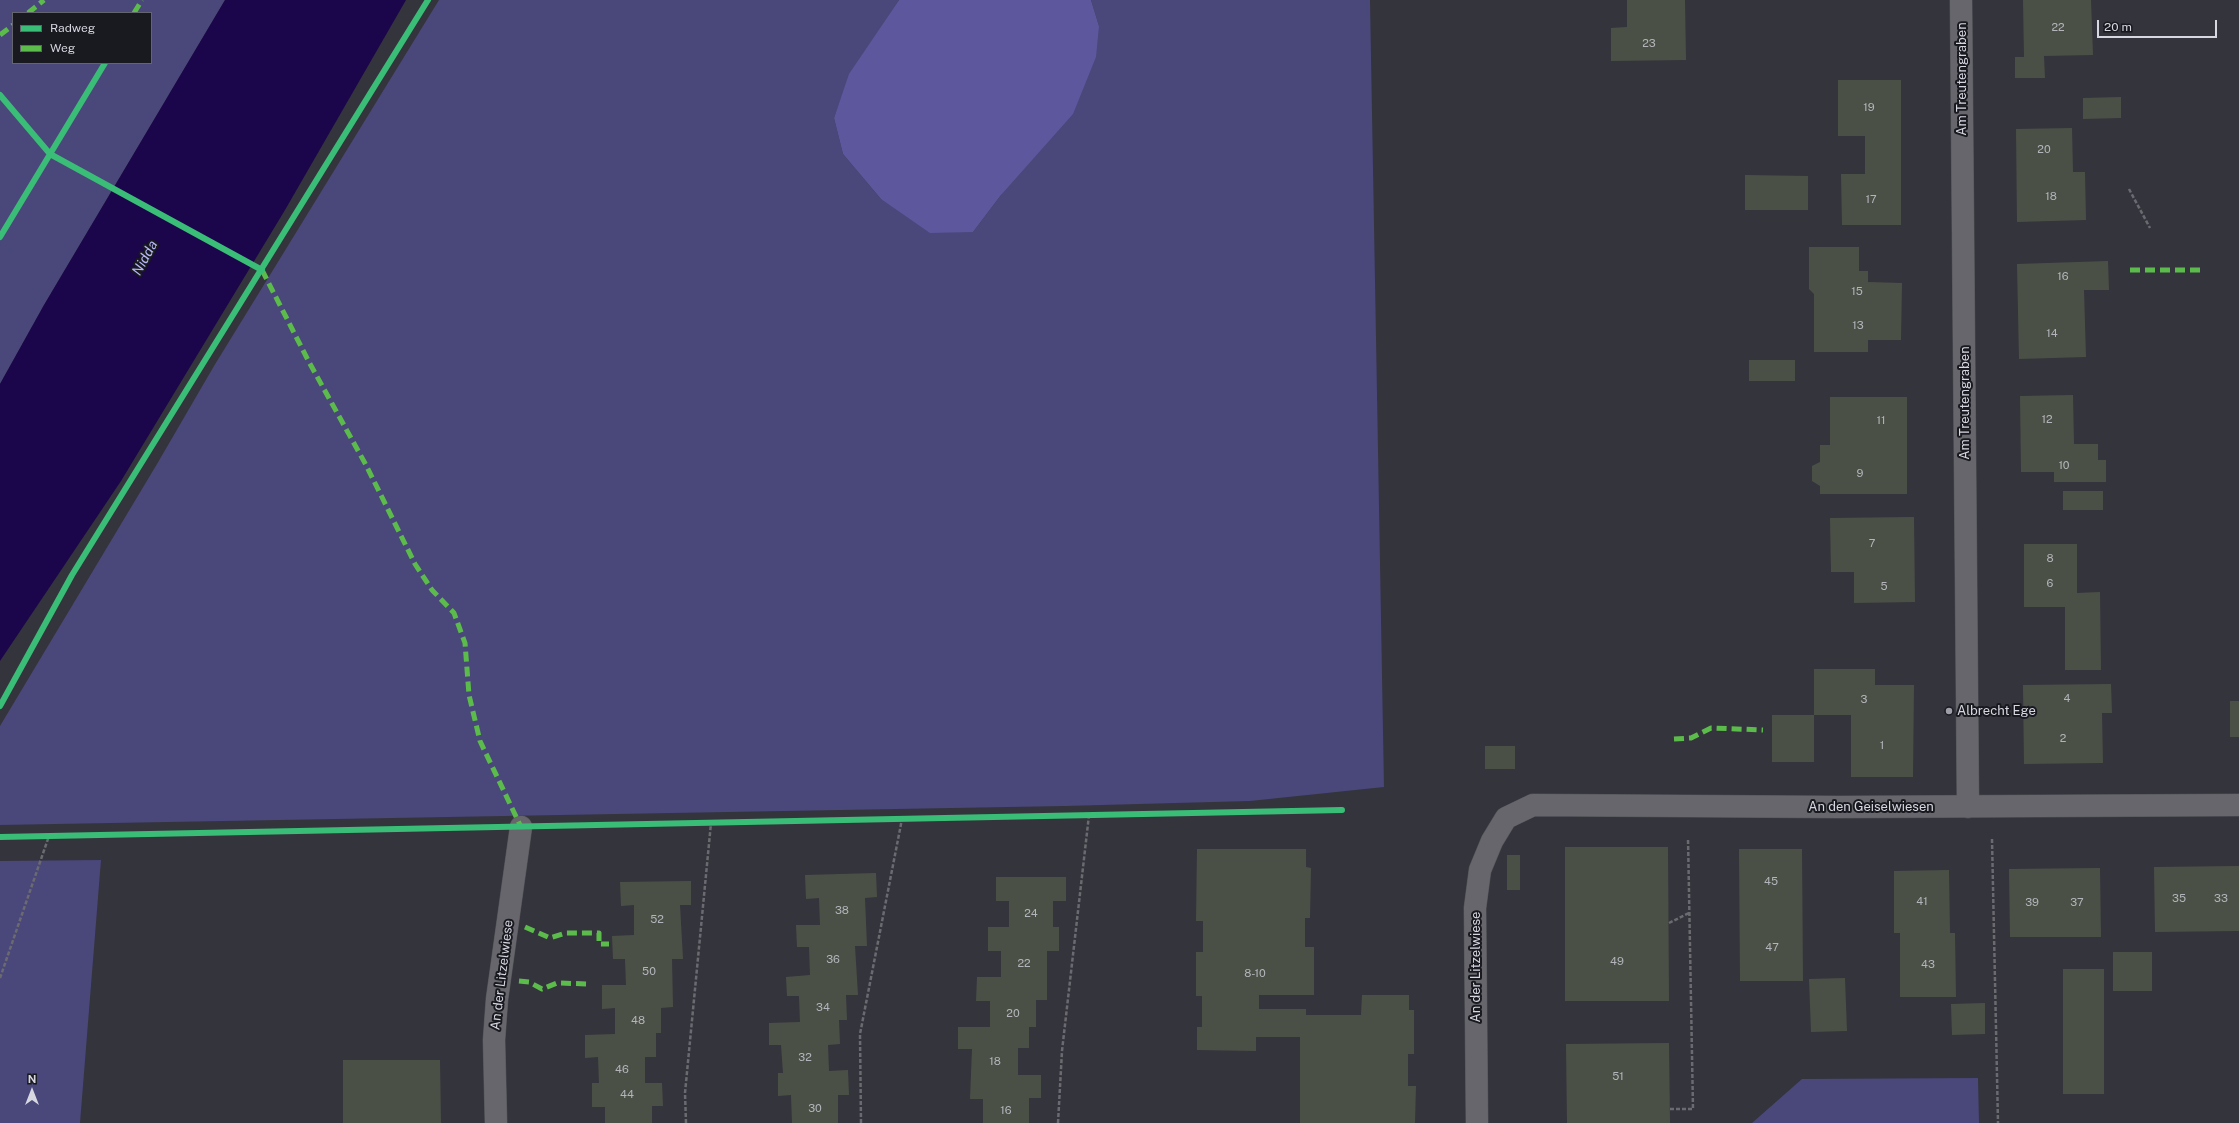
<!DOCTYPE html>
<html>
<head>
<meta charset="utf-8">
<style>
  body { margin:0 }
  #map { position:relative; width:2239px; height:1123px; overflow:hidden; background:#34343c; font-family:"Public Sans",sans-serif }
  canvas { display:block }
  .legend { position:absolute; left:12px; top:12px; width:140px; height:52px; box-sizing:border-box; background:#191920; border:1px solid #65656d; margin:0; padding:5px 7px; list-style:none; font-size:12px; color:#d6d7e0 }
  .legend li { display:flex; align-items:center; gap:8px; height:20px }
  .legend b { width:20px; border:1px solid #65656d }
  .north { position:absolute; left:12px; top:1071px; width:40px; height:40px; -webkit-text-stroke:3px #191920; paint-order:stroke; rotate:0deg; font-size:11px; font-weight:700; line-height:16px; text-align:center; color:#d6d7e0 }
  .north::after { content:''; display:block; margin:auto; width:14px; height:18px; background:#d6d7e0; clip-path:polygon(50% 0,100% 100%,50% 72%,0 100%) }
  .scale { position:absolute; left:2097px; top:20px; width:120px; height:18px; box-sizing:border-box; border:2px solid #d6d7e0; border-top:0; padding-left:5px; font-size:12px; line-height:14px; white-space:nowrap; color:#d6d7e0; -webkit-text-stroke:3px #191920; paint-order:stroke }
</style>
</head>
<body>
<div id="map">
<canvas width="2239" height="1123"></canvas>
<ul class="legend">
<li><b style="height:5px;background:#3abd76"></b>Radweg</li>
<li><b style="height:5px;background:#5cbc4b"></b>Weg</li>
</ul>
<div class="north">N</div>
<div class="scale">20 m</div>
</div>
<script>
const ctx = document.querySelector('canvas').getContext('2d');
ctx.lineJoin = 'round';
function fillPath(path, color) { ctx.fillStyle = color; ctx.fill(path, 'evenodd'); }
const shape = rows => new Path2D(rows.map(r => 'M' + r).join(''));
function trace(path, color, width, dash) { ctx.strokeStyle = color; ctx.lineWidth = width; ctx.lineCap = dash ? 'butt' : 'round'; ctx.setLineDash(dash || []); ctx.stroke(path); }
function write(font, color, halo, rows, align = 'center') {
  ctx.font = font + ' "Public Sans",sans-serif'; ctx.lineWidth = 4; ctx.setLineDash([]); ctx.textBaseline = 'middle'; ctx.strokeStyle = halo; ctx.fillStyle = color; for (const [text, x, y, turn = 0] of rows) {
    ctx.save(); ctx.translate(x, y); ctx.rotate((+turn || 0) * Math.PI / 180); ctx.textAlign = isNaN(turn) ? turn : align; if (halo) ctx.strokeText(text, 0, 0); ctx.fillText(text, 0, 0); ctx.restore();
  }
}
const green = shape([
  [0,0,225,0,44,305,0,384],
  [13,13,151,13,151,63,13,63],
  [439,0,899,0,850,74,834,118,843,154,881,199,973,232,1001,195,1099,26,1091,0,1370,0,1384,787,1250,801,1065,806,0,825,0,726,157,464,214,366],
  [101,860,80,1123,0,1123,0,861],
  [1978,1078,1979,1123,1752,1123,1802,1079]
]);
const forest = shape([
  [899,0,1091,0,1099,26,1096,57,1073,114,1001,195,973,232,930,233,881,199,843,154,834,118,849,74]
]);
const water = shape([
  [225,0,406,0,285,210,121,481,0,661,0,384,44,305]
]);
const building = shape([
  [1627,0,1685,0,1686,60,1611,61,1611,28,1627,27],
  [2023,0,2091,0,2093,55,2044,56,2045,78,2015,78,2015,57,2024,57],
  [1838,80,1901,80,1901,225,1842,225,1841,174,1865,174,1865,136,1838,136],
  [2121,97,2121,118,2083,119,2083,98],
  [2072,128,2073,172,2085,172,2086,220,2017,222,2016,129],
  [1745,175,1808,176,1808,210,1745,210],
  [1809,247,1859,247,1859,271,1868,271,1868,282,1902,283,1901,340,1868,340,1868,352,1814,352,1814,294,1809,289],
  [2108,261,2109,290,2084,290,2086,357,2019,359,2017,264],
  [1749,360,1795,360,1795,381,1749,381],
  [2073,395,2074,444,2098,444,2098,460,2106,460,2106,482,2054,482,2054,472,2021,472,2020,396],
  [1830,397,1907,397,1907,494,1820,494,1820,486,1812,481,1812,466,1820,462,1820,445,1830,445],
  [2063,491,2103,491,2103,510,2063,510],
  [1914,517,1915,602,1854,603,1854,572,1831,572,1830,518],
  [2024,544,2077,544,2077,593,2100,592,2101,670,2065,670,2065,607,2024,607],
  [1814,669,1875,669,1875,685,1914,685,1913,777,1851,777,1851,715,1814,715],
  [2111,684,2112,713,2102,713,2103,763,2024,764,2023,685],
  [2230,701,2239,701,2239,737,2230,737],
  [1772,715,1814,715,1814,762,1772,762],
  [1485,746,1515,746,1515,769,1485,769],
  [1565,847,1668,847,1669,1001,1565,1001],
  [1197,849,1306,849,1306,867,1311,868,1310,918,1305,918,1305,947,1314,947,1314,995,1259,995,1259,1009,1306,1009,1306,1015,1361,1015,1362,995,1409,995,1409,1010,1414,1010,1414,1054,1408,1054,1408,1086,1416,1086,1415,1123,1300,1123,1300,1037,1256,1037,1256,1051,1197,1050,1197,1027,1202,1027,1202,996,1196,996,1196,952,1203,952,1203,921,1196,921],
  [1739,849,1802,849,1803,981,1740,981],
  [1507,855,1520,855,1520,890,1507,890],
  [2239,866,2239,931,2155,932,2154,867],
  [2100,868,2101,937,2010,937,2009,869],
  [1949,870,1950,933,1955,933,1956,997,1900,997,1900,933,1894,933,1894,871],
  [876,873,877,897,865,898,867,946,855,946,858,995,846,995,847,1020,839,1020,840,1044,828,1045,829,1071,848,1070,849,1095,838,1095,838,1123,792,1123,791,1095,778,1096,778,1073,783,1073,781,1045,769,1045,769,1023,800,1022,799,996,787,996,786,977,810,975,809,947,797,947,796,925,820,925,819,898,806,899,805,875],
  [996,877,1066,877,1066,901,1053,901,1053,927,1059,927,1059,951,1047,951,1047,1000,1036,1000,1036,1027,1029,1027,1029,1048,1018,1048,1018,1075,1041,1075,1041,1098,1029,1098,1029,1123,983,1123,983,1099,970,1099,972,1049,958,1049,958,1027,990,1027,990,1001,976,1001,977,977,1001,977,1001,951,988,951,988,927,1009,927,1009,901,996,901],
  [691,881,691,905,680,905,683,959,672,959,673,1007,661,1008,661,1033,656,1033,656,1057,645,1057,645,1083,662,1083,663,1106,652,1106,652,1123,605,1123,605,1107,592,1107,592,1083,599,1083,598,1057,585,1058,585,1035,615,1034,615,1008,602,1009,602,985,626,985,625,959,613,959,612,936,634,935,634,905,621,906,620,882],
  [2113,952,2152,952,2152,991,2113,991],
  [2063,969,2104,969,2104,1094,2063,1094],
  [1845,978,1847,1031,1811,1032,1809,979],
  [1985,1003,1985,1034,1952,1035,1951,1004],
  [1669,1043,1670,1123,1567,1123,1566,1044],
  [343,1060,440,1060,441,1123,343,1123]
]);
const path = shape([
  [2129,189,2150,228],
  [1992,839,1998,1123],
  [1669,923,1689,913],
  [0,978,49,836],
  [1670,1109,1693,1109,1688,838],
  [686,1123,685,1093,711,823],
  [861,1123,860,1034,902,819],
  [1058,1123,1062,1051,1089,815]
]);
const minor = shape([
  [1961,0,1968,807],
  [496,1123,494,1040,497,999,521,827],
  [1477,1123,1475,908,1480,870,1492,841,1506,818,1533,805,1838,807,2239,805]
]);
const quiet = shape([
  [28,13,44,0],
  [134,13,142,0],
  [0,35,13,25],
  [262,270,309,362,366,465,415,564,432,590,454,613,465,643,469,695,480,741,521,827],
  [2130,270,2205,270],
  [1674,739,1691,738,1711,728,1763,730],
  [525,927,550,938,566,933,599,933,599,944,609,944],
  [519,981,529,982,542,989,557,983,590,984]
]);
const cycleway = shape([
  [0,95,50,154,262,270],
  [0,237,105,63],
  [0,706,72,575,428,0],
  [0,837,1342,810]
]);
const markers = [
  [1949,711,4,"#9d9ea7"]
];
const numberNames = [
  ["22",2058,28],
  ["23",1649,44],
  ["19",1869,108],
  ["20",2044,150],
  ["18",2051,197],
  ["17",1871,200],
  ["16",2063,277],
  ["15",1857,292],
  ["13",1858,326],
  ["14",2052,334],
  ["12",2047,420],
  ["11",1881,421],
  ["10",2064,466],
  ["9",1860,474],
  ["7",1872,544],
  ["8",2050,559],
  ["6",2050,584],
  ["5",1884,587],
  ["4",2067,699],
  ["3",1864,700],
  ["2",2063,739],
  ["1",1882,746],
  ["45",1771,882],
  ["35",2179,899],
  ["33",2221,899],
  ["41",1922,902],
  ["39",2032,903],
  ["37",2077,903],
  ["38",842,911],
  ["24",1031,914],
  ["52",657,920],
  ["47",1772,948],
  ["36",833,960],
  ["49",1617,962],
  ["22",1024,964],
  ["43",1928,965],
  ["50",649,972],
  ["8-10",1255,974],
  ["34",823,1008],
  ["20",1013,1014],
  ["48",638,1021],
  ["32",805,1058],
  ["18",995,1062],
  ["46",622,1070],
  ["51",1618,1077],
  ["44",627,1095],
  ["30",815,1109],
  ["16",1006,1111]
];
const streetNames = [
  ["Am Treutengraben",1962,79,-90],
  ["Am Treutengraben",1965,403,-90],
  ["An den Geiselwiesen",1871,807],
  ["An der Litzelwiese",1476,967,-90],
  ["An der Litzelwiese",502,975,-83]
];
const poiNames = [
  ["Albrecht Ege",1957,711]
];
const waterNames = [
  ["Nidda",145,258,-61]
];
fillPath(green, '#4a477a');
fillPath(forest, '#5d579e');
fillPath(water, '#1b054b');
fillPath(building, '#4b5047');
trace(minor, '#515158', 23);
trace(path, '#6a6a70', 2.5, [4, 2]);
trace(minor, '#66666c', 22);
trace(quiet, '#5cbc4b', 5, [10, 5]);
trace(cycleway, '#3abd76', 6);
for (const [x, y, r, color] of markers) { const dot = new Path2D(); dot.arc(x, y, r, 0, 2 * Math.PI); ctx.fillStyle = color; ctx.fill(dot); trace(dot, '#191920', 1.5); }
write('11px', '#b3b5ba', null, numberNames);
write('13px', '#d6d7e0', '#191920', streetNames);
write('13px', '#d6d7e0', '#191920', poiNames, 'left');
write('italic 14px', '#b7b6f7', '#191920', waterNames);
</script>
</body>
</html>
